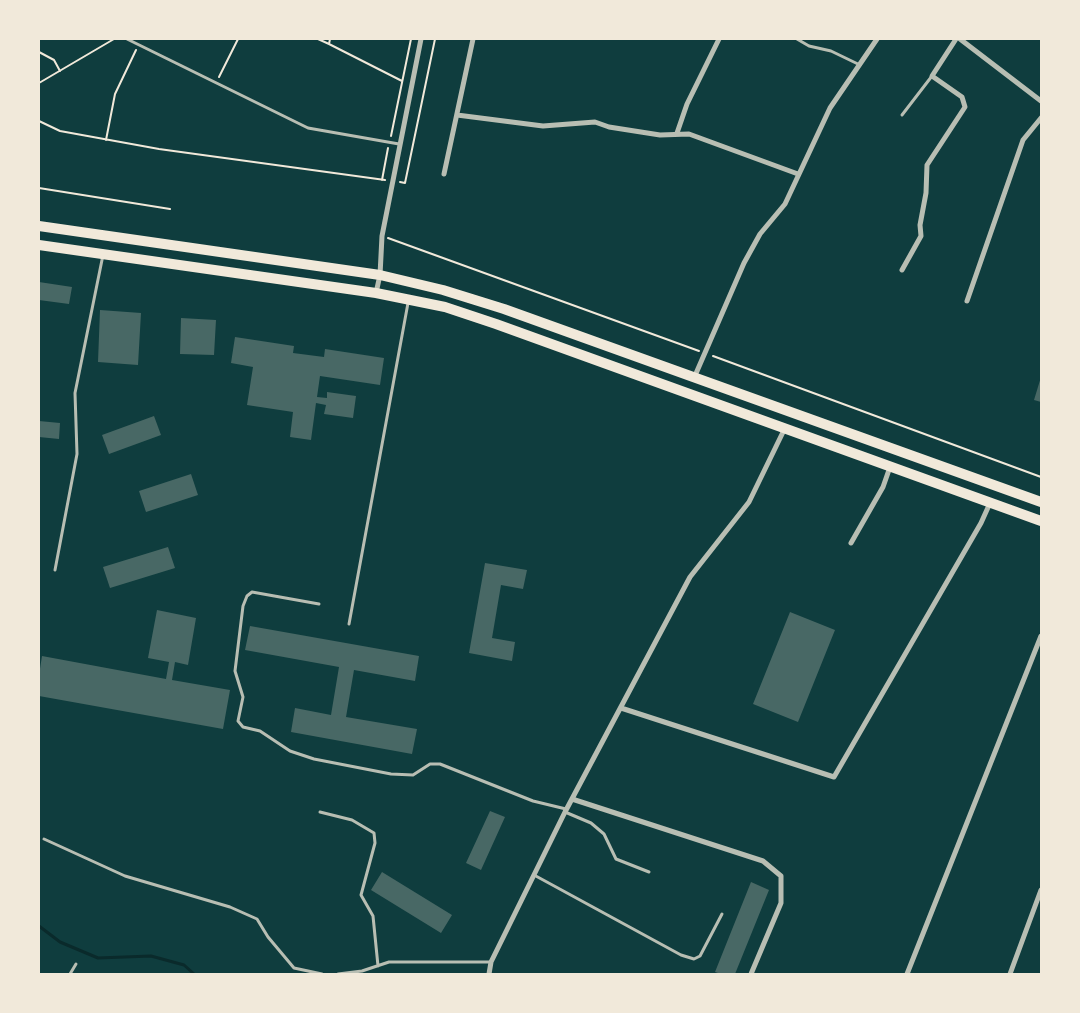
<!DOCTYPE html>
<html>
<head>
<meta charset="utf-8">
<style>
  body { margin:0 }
  #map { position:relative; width:1080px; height:1013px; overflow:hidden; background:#0f3d3e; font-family:Roboto,sans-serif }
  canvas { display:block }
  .frame { position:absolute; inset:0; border:40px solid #f1e9da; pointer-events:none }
</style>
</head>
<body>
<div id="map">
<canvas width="1080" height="1013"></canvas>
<div class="frame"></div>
</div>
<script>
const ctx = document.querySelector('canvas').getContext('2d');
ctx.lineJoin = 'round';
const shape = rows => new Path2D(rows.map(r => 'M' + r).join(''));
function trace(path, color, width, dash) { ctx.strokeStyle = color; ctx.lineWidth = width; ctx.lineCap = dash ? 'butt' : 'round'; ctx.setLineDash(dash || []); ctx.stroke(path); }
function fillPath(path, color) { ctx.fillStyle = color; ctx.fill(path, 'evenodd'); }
const stream = shape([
  [39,926,60,942,98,958,151,956,184,965,194,974]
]);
const building = shape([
  [39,282,72,287,69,304,39,300],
  [100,310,141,313,138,365,98,362],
  [181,318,216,320,214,355,180,354],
  [235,337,294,346,293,353,324,357,325,349,384,358,380,385,320,376,317,397,327,398,327,392,356,396,353,418,324,414,326,405,316,403,311,440,290,437,293,412,247,405,253,367,231,363],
  [1041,377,1041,402,1034,400],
  [154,416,161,435,109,454,102,435],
  [39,421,60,423,59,439,39,437],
  [191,474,198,495,146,512,139,491],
  [168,547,175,568,110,588,103,567],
  [485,563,527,570,523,589,501,585,492,638,515,642,512,661,469,653],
  [157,610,196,618,188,665,175,662,172,680,230,690,223,729,39,696,39,675,42,656,166,679,169,662,148,658],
  [790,612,835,630,798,722,753,704],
  [250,626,419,656,415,681,354,670,346,717,417,729,412,754,291,732,295,708,331,715,339,667,245,650],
  [490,811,505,817,481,870,466,863],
  [382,872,452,915,441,933,371,890],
  [751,882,769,890,735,974,721,974,715,972]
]);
const path = shape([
  [318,39,329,44,330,39],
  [329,44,402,81],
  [39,52,54,60,60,71],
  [219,77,238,39],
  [39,83,114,39],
  [39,121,60,131,159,149,385,180],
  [391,136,411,39],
  [106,140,115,94,136,50],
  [382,180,388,148],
  [400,182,405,183,435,39],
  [39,188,170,209],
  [388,238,699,351],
  [713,356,1041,477]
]);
const service = shape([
  [127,39,308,128,399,144],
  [797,39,809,46,831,51,860,65],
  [902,115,932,76],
  [55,570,77,454,75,393,103,255],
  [319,604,252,592,247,596,243,606,235,671,243,697,238,721,243,727,260,731,290,751,314,759,391,774,413,775,430,764,440,764,533,801,566,809],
  [349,624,408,303],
  [320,812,352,820,374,833,375,843,361,895,373,916,378,966],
  [565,812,591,823,604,834,616,859,649,872],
  [44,839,125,876,230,907,257,919,268,937,294,968,322,974],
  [534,875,681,955,694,959,700,956,722,914],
  [70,974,76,964],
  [338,974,362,971,389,962,491,962]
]);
const minor = shape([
  [960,39,1041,101],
  [457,115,543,126,595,122,609,127,660,135,689,134,798,174],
  [677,133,687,104,719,39],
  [444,174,473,39],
  [902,270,921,236,920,225,926,193,927,165,965,107,962,97,932,76,956,39],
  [376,293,380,275,382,236,421,39],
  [967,301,1023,140,1041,118],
  [694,378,744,263,760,234,785,204,830,108,877,39],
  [851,543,883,487,890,467],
  [621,708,834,777,981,523,990,503],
  [572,799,763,861,781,876,781,903,751,974],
  [489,974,491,962,565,812,690,577,749,502,785,428],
  [907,974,1041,636],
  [1010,974,1041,890]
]);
const primary = shape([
  [39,226,380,275,443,290,504,309,1041,502],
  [39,245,376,293,445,307,496,324,1041,521]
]);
trace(stream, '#0a2a2b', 3);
fillPath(building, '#486865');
trace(path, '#f1e9da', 2);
trace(service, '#b8beb3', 3);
trace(minor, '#b8beb3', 5);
trace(primary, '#f1e9da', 10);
</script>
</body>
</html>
